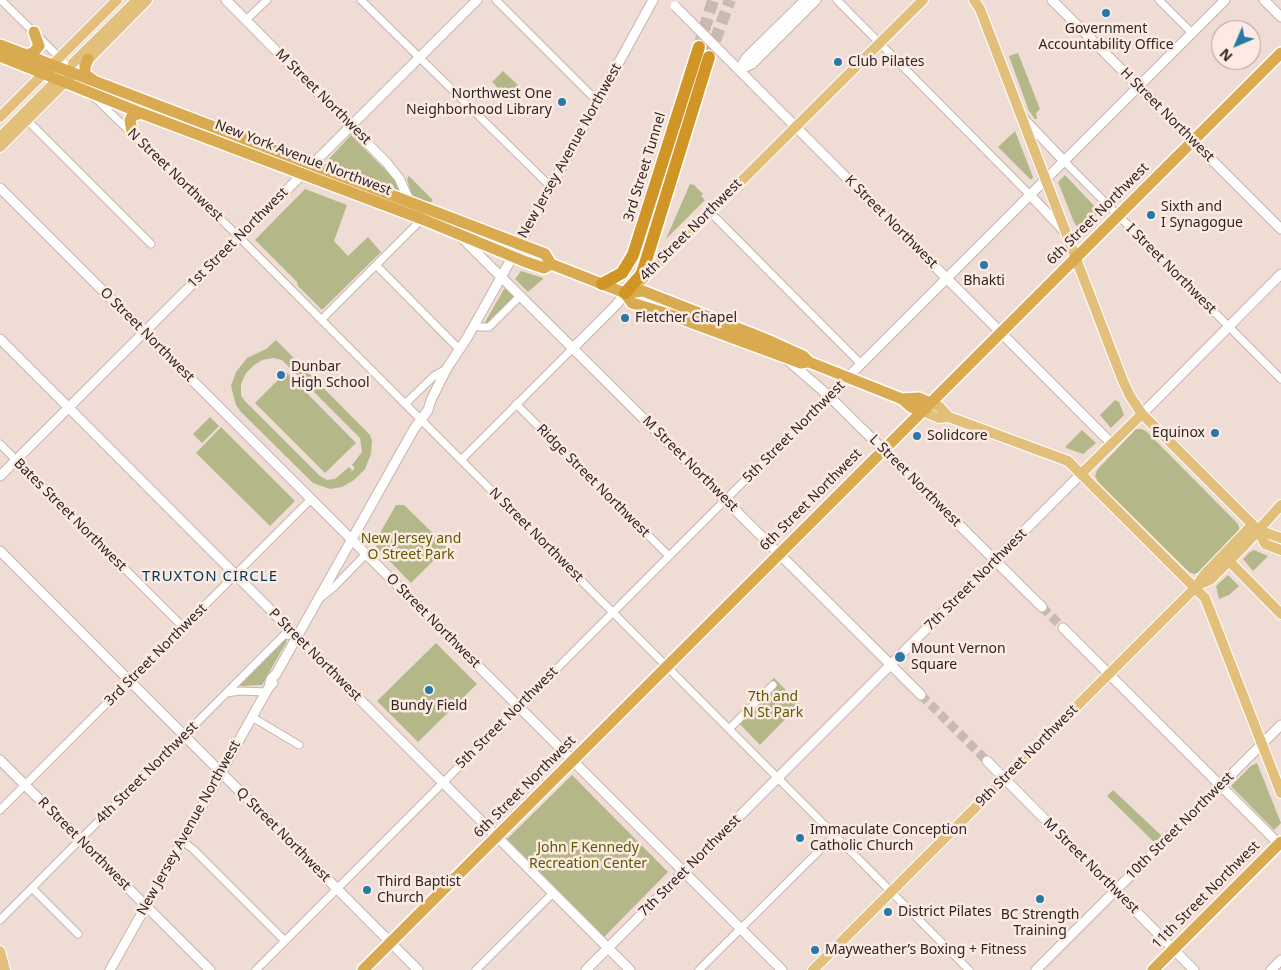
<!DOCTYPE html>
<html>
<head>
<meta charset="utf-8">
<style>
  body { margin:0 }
  #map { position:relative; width:1281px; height:970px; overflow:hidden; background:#efddd5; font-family:"Noto Sans",sans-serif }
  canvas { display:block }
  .north { position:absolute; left:1211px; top:20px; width:50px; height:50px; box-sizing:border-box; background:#fdeae2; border:1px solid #aa9c96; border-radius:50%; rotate:225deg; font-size:14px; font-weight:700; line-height:20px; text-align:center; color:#2d2724 }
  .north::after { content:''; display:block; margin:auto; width:18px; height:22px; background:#2878a9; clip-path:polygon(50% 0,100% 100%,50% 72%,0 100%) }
</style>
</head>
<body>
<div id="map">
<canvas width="1281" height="970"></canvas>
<div class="north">N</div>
</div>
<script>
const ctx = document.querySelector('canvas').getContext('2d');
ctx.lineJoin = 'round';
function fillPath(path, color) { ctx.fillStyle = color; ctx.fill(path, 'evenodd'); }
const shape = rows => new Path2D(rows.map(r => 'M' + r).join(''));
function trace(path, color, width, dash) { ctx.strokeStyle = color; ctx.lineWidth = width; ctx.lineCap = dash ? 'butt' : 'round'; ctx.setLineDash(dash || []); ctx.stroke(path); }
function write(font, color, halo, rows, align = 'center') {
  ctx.font = font + ' "Noto Sans",sans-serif'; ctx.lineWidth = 5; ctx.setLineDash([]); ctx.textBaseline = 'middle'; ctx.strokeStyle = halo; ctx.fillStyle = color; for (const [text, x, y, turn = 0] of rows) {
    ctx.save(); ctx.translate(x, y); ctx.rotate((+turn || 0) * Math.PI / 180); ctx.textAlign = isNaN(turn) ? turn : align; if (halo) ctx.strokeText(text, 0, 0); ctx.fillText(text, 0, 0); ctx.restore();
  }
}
const green = shape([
  [1018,53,1040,109,1036,113,1037,119,1035,119,1029,111,1009,56],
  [503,71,521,88,509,99,492,82],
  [1015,131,1033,177,1031,180,998,147],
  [351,135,395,180,399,191,326,162],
  [1065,175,1100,212,1080,231,1074,222,1058,182],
  [409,176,433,200,430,203,412,196,407,179],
  [690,184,694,185,703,194,701,196,705,200,666,239],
  [305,189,347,205,334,241,348,256,368,237,381,252,322,310,298,286,297,282,255,240],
  [521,271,543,278,543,279,528,292,515,279],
  [504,289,508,289,515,296,514,298,487,326,484,324],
  [276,340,370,435,372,441,371,454,365,469,354,480,342,487,330,489,313,483,241,412,236,405,231,386,236,372,247,358,266,349],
  [273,358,282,360,360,438,362,452,352,465,355,468,350,473,352,470,349,467,335,479,327,480,320,476,244,400,241,395,241,384,246,373,253,366,262,360],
  [286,372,356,443,325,473,255,403],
  [1115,400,1119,402,1124,415,1111,428,1100,415],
  [210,417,219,426,202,443,193,434],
  [221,427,295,501,270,526,196,453],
  [1136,429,1141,429,1146,431,1238,524,1240,532,1203,571,1194,574,1189,572,1098,482,1095,476,1097,470],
  [1082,430,1096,443,1083,454,1066,448,1066,446],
  [396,505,404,505,447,547,411,583,376,547,376,540],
  [1254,550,1268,556,1253,571,1243,559,1250,552],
  [1228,575,1239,586,1229,595,1219,599,1216,586],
  [285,639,287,641,262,685,241,686,240,685],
  [436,643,477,684,418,742,377,701],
  [774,678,800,704,760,745,734,718],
  [1257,763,1281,823,1274,830,1231,786,1251,766],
  [572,775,668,872,604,937,507,839],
  [1113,790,1163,837,1156,844,1107,796]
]);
const tertiaryTunnel = shape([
  [1042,607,1063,628],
  [921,695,987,761]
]);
const motorwayTunnel = shape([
  [699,47,713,0],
  [709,57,730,0]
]);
const minor = shape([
  [1,0,62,60,71,71],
  [361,0,550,186],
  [496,0,597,101],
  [837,0,1030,195],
  [1159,0,1192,33],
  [246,20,267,0],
  [93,96,234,232,969,970],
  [27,120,151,244],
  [1064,161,1281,379],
  [710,212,861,364],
  [376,265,459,349],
  [321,320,422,219],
  [479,327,489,327,520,296],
  [405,404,434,376,446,369],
  [516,404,669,556],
  [0,444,183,627],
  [461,460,573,348],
  [319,599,334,587,366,554],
  [227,693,240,691,266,692],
  [252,717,299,745],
  [729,729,773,685],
  [0,810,311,499],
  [182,841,193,849,285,941],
  [32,888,78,934],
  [0,920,284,635,297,636],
  [256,970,829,396],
  [476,970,553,893],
  [699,970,835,835]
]);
const tertiary = shape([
  [1264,0,1281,17],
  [739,70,752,64,816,0],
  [739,70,746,58,805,0],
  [1021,116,1064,161],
  [0,188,782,970],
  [1030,195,1066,233],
  [460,236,921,695],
  [0,339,630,970],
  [573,348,617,304,625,293],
  [785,358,829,396,1042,607],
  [829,396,1225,0],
  [0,476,477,0],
  [0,551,418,970],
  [1063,628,1281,846],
  [269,687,271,679,276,674,414,429,428,410,431,400,447,368,467,338,513,256],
  [0,760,210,970],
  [987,761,1194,970],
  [110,970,252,717,269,687,273,683],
  [1036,970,1281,725],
  [1271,970,1281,960]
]);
const secondary = shape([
  [226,0,386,162,399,178,410,202],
  [1052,0,1281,229],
  [728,59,1112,444],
  [513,256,653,0],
  [1142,414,1281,274],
  [586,970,1081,474]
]);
const primary = shape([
  [974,0,980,9,1123,381,1130,396,1142,414,1258,530,1265,544,1281,550],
  [73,63,137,0],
  [84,64,147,0],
  [0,117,117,0],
  [0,137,53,84],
  [0,147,70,77],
  [640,282,923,0],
  [930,403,940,407,949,417],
  [922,411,939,418,949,417,1068,461,1205,598,1281,793],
  [1081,474,1142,414],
  [1258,530,1281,538],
  [1229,561,1281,614],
  [1198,585,1210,580,1244,546,1281,505],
  [0,951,5,970],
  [813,970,1195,588,1204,575,1252,525]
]);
const trunk = shape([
  [0,45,545,254,551,264,625,293,643,291,763,338,803,356,809,362,902,399,911,407,922,411],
  [25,55,33,53,39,46,34,32],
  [0,56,141,113,422,219,526,262,544,268,551,264],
  [88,59,85,67,85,72,86,75,92,79],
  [132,132,130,120,132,116,141,113],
  [625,293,632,303,671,315,801,363,807,362],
  [902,399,919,398,930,403],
  [363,970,1281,53],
  [1153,970,1281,842]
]);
const motorway = shape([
  [602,284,622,273,633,255,699,47],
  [625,293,641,275,644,267,709,57]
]);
const secondaryBridge = shape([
  [675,6,728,59]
]);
const markers = [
  [1106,13,5,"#2878a9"],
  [838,62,5,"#2878a9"],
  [562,102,5,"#2878a9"],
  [1151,215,5,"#2878a9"],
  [984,265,5,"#2878a9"],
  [625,318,5,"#2878a9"],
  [281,375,5,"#2878a9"],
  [1215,433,5,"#2878a9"],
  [917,436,5,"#2878a9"],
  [900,657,6,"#2878a9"],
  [429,690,5,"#2878a9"],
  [800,838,5,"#2878a9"],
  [367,890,5,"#2878a9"],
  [1040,899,5,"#2878a9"],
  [888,912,5,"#2878a9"],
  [815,950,5,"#2878a9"]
];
const poiNames = [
  ["Government",1106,29,"center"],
  ["Accountability Office",1106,45,"center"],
  ["Club Pilates",848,62],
  ["Northwest One",552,94,"right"],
  ["Neighborhood Library",552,110,"right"],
  ["Sixth and",1161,207],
  ["I Synagogue",1161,223],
  ["Bhakti",984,281,"center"],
  ["Fletcher Chapel",635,318],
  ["Dunbar",291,367],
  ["High School",291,383],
  ["Equinox",1205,433,"right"],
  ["Solidcore",927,436],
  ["Mount Vernon",911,649],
  ["Square",911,665],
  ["Bundy Field",429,706,"center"],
  ["Immaculate Conception",810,830],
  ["Catholic Church",810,846],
  ["Third Baptist",377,882],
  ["Church",377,898],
  ["District Pilates",898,912],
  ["BC Strength",1040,915,"center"],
  ["Training",1040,931,"center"],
  ["Mayweather’s Boxing + Fitness",825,950]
];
const streetNames = [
  ["M Street Northwest",323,97,45],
  ["H Street Northwest",1167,115,45],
  ["New Jersey Avenue Northwest",570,151,-61],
  ["New York Avenue Northwest",303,158,21],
  ["3rd Street Tunnel",645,167,-73],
  ["N Street Northwest",175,175,44],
  ["6th Street Northwest",1098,214,-45],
  ["K Street Northwest",891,222,45],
  ["4th Street Northwest",691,230,-45],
  ["1st Street Northwest",238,238,-45],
  ["I Street Northwest",1171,269,45],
  ["O Street Northwest",147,335,45],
  ["5th Street Northwest",794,432,-45],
  ["M Street Northwest",690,464,45],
  ["Ridge Street Northwest",593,481,45],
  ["L Street Northwest",915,481,45],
  ["6th Street Northwest",811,500,-45],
  ["Bates Street Northwest",70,515,45],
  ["N Street Northwest",536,535,45],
  ["7th Street Northwest",976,580,-45],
  ["O Street Northwest",433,621,45],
  ["3rd Street Northwest",156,655,-45],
  ["P Street Northwest",315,655,45],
  ["5th Street Northwest",507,718,-45],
  ["9th Street Northwest",1027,756,-45],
  ["4th Street Northwest",147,773,-45],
  ["6th Street Northwest",525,787,-45],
  ["10th Street Northwest",1180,826,-45],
  ["New Jersey Avenue Northwest",189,828,-61],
  ["Q Street Northwest",283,835,45],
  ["R Street Northwest",84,844,45],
  ["7th Street Northwest",690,866,-45],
  ["M Street Northwest",1091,866,45],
  ["11th Street Northwest",1206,895,-45]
];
const parkNames = [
  ["New Jersey and",411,539],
  ["O Street Park",411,555],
  ["7th and",773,697],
  ["N St Park",773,713],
  ["John F Kennedy",588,848],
  ["Recreation Center",588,864]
];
const neighbourhoodNames = [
  ["TRUXTON CIRCLE",210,577]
];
fillPath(green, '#b4b787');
trace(tertiaryTunnel, '#c8b9b2', 9, [9, 4.5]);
trace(motorwayTunnel, '#c8b9b2', 12, [12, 6]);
trace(minor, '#c6b4ad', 9);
trace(tertiary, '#c6b4ad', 11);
trace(secondary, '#c6b4ad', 11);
trace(primary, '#fff', 12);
trace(trunk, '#fff', 14);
trace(motorway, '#fff', 15);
trace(minor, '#fff', 7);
trace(tertiary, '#fff', 9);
trace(secondary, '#fff', 9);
trace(primary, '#e3bf7c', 10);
trace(trunk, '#daaa50', 11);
trace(motorway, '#d09525', 12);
trace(secondaryBridge, '#c6b4ad', 11, []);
trace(secondaryBridge, '#fff', 9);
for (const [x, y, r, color] of markers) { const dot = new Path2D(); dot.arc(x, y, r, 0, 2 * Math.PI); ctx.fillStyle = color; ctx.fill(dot); trace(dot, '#fdeae2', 2); }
write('14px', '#2d2724', '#fdeae2', poiNames, 'left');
write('14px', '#2d2724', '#fdeae2', streetNames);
write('14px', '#5b5c04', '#fdeae2', parkNames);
ctx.letterSpacing = '1px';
write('15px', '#003b5c', '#fdeae2', neighbourhoodNames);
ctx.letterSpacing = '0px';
</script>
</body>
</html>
